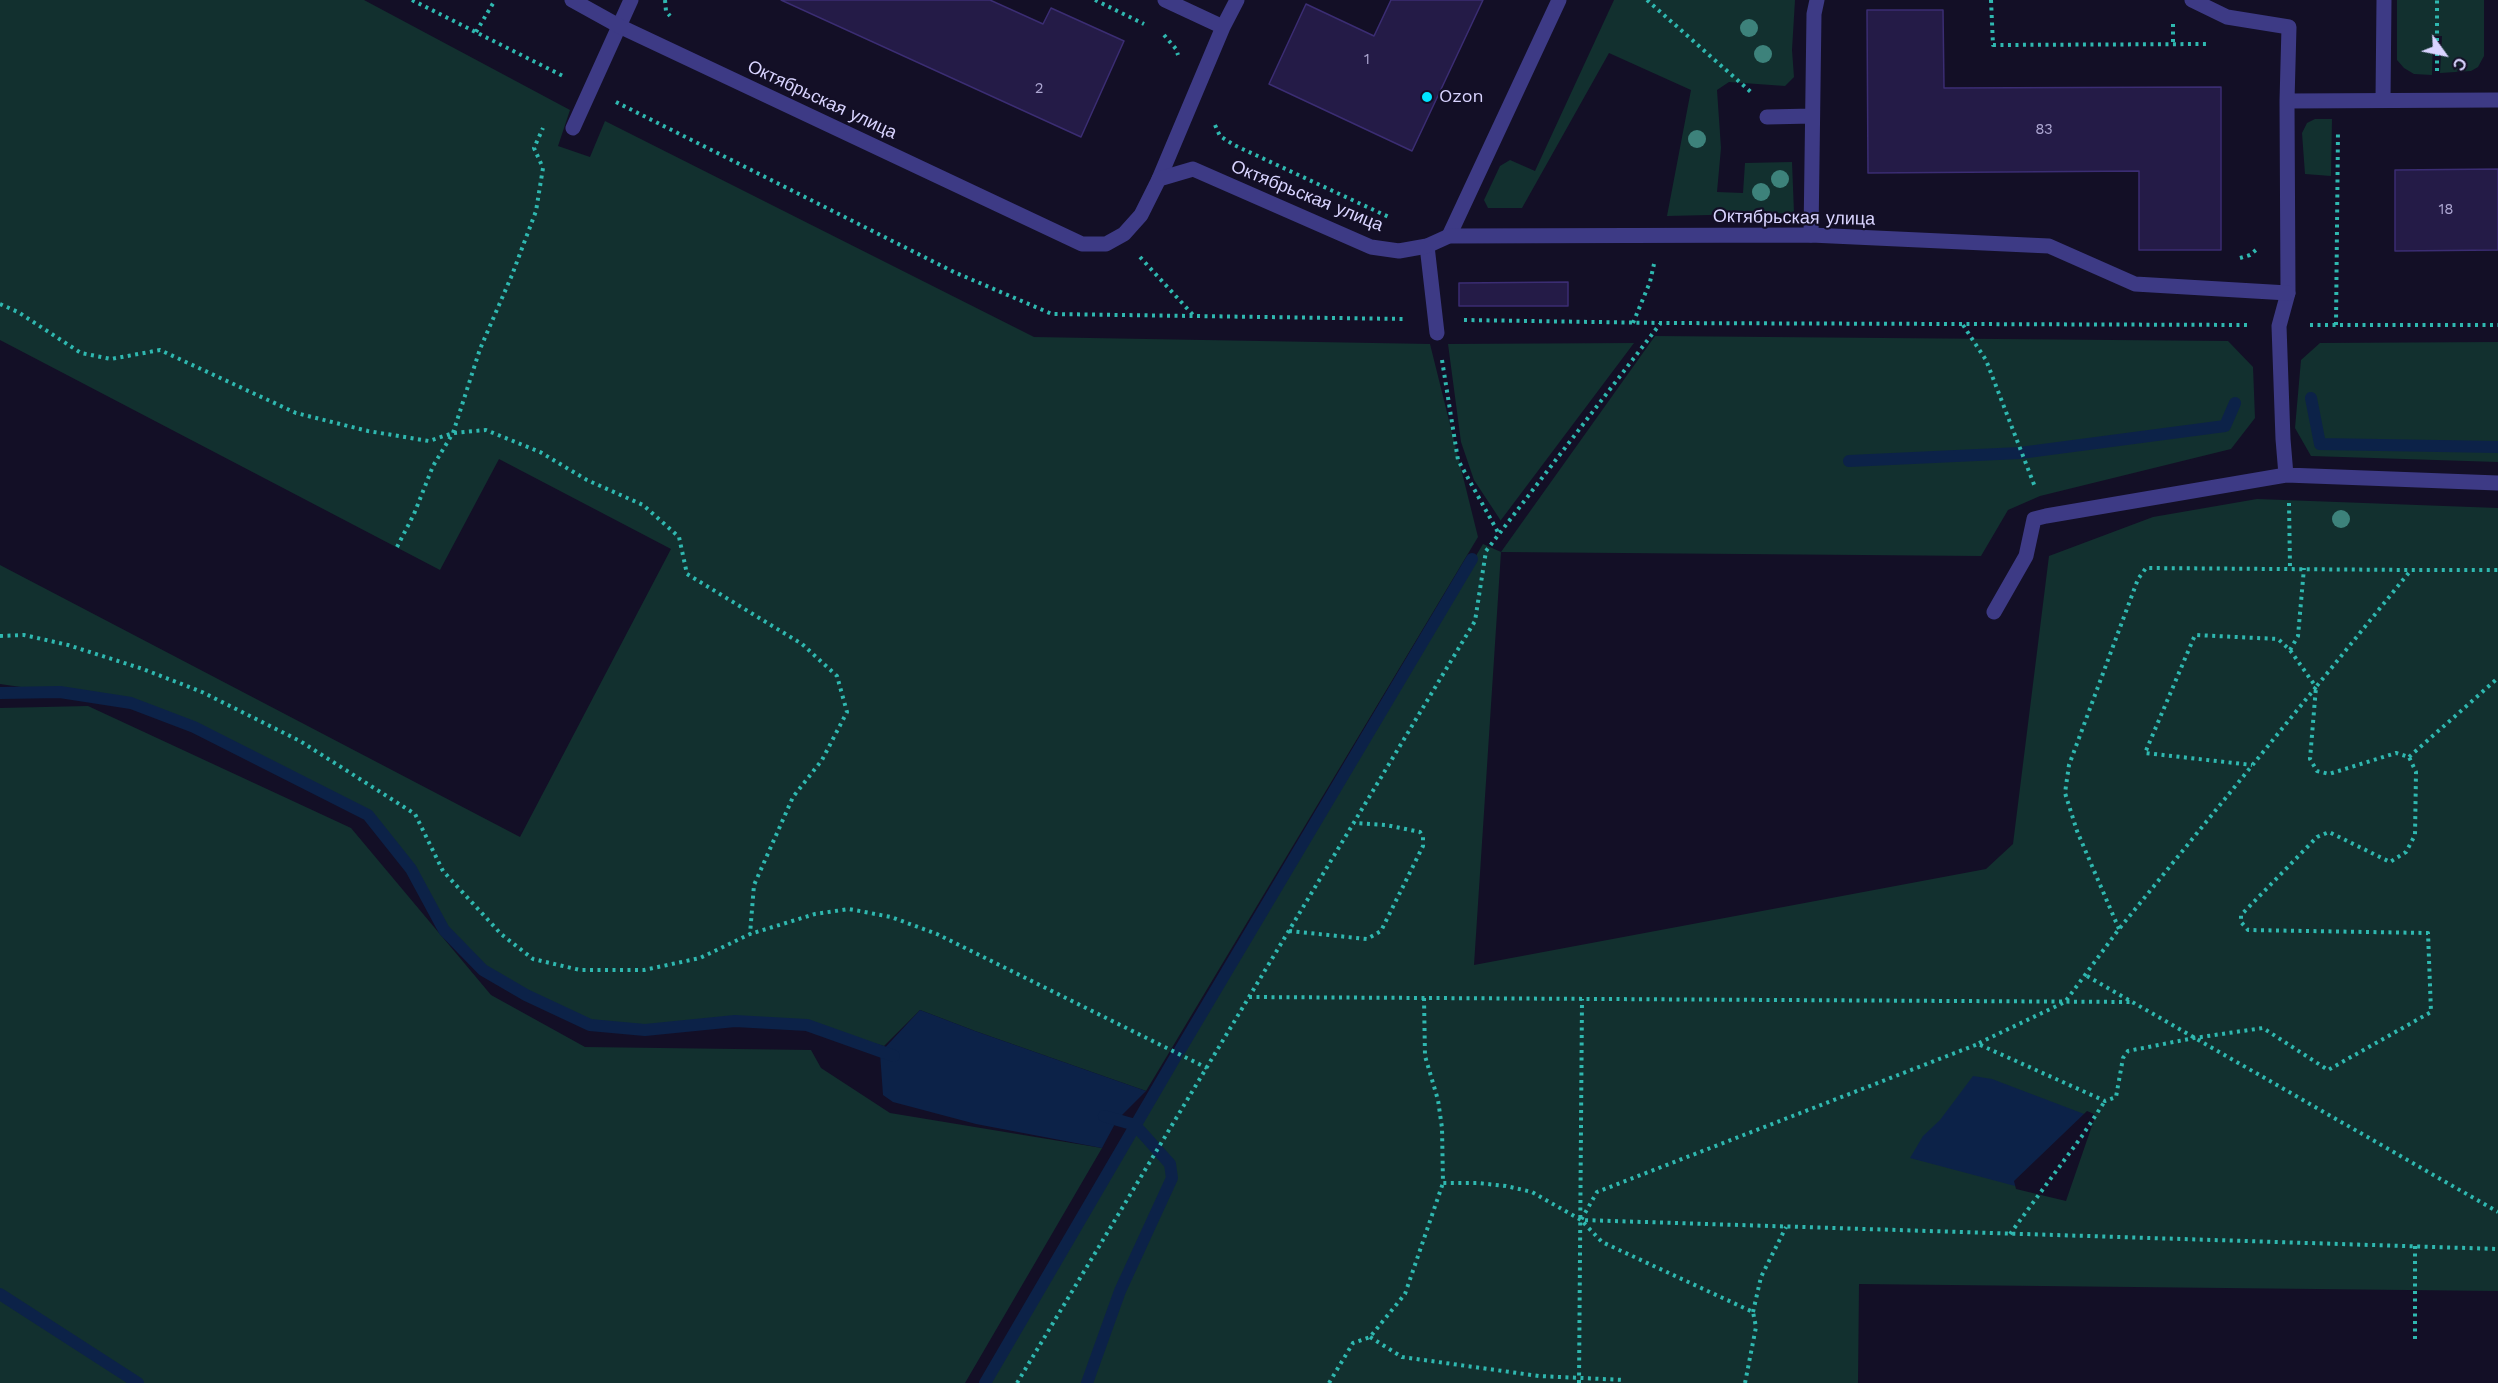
<!DOCTYPE html>
<html>
<head>
<meta charset="utf-8">
<style>
  body { margin:0 }
  #map { position:relative; width:2498px; height:1383px; overflow:hidden; background:#130f26; font-family:"Work Sans",sans-serif }
  canvas { display:block }
  .north { position:absolute; left:2414px; top:24px; width:60px; height:60px; -webkit-text-stroke:4px #130f26; paint-order:stroke; rotate:123deg; font-size:16px; font-weight:700; line-height:24px; text-align:center; color:#d9d4ff }
  .north::after { content:''; display:block; margin:auto; width:21px; height:27px; background:#d9d4ff; clip-path:polygon(50% 0,100% 100%,50% 72%,0 100%) }
</style>
</head>
<body>
<div id="map">
<canvas width="2498" height="1383"></canvas>
<div class="north">С</div>
</div>
<script>
const ctx = document.querySelector('canvas').getContext('2d');
ctx.lineJoin = 'round';
function fillPath(path, color) { ctx.fillStyle = color; ctx.fill(path, 'evenodd'); }
const shape = rows => new Path2D(rows.map(r => 'M' + r).join(''));
function trace(path, color, width, dash) { ctx.strokeStyle = color; ctx.lineWidth = width; ctx.lineCap = dash ? 'butt' : 'round'; ctx.setLineDash(dash || []); ctx.stroke(path); }
function write(font, color, halo, rows, align = 'center') {
  ctx.font = font + ' "Work Sans",sans-serif'; ctx.lineWidth = 4.5; ctx.setLineDash([]); ctx.textBaseline = 'middle'; ctx.strokeStyle = halo; ctx.fillStyle = color; for (const [text, x, y, turn = 0] of rows) {
    ctx.save(); ctx.translate(x, y); ctx.rotate((+turn || 0) * Math.PI / 180); ctx.textAlign = isNaN(turn) ? turn : align; if (halo) ctx.strokeText(text, 0, 0); ctx.fillText(text, 0, 0); ctx.restore();
  }
}
const green = shape([
  [0,0,364,0,570,110,558,146,590,157,605,121,1034,337,1430,344,1478,537,1146,1091,975,1031,920,1010,884,1046,807,1025,735,1021,645,1030,590,1025,526,995,483,970,444,930,411,869,367,815,194,727,131,703,0,684,0,565,520,837,671,549,499,459,440,570,0,340],
  [1614,0,1795,0,1792,50,1794,77,1785,86,1729,82,1717,90,1721,148,1717,192,1743,193,1745,163,1792,162,1794,213,1667,216,1691,90,1609,53,1522,208,1488,208,1484,200,1500,166,1510,160,1535,171],
  [2397,0,2484,0,2484,56,2478,67,2471,71,2440,73,2442,36,2433,36,2432,75,2414,74,2404,68,2397,60],
  [2315,119,2332,119,2331,176,2305,174,2302,133,2307,123],
  [1655,336,2228,341,2253,367,2255,418,2231,449,2040,496,2008,510,1981,556,1501,552,1474,965,1986,869,2013,844,2049,556,2153,517,2257,499,2498,508,2498,1291,1859,1284,1858,1383,984,1383,1483,544,1501,552],
  [2498,342,2498,462,2311,456,2295,428,2301,360,2320,343],
  [1634,343,1501,520,1501,521,1474,480,1461,442,1448,344],
  [88,706,351,828,491,995,585,1047,811,1050,821,1068,890,1113,1102,1148,965,1383,0,1383,0,708]
]);
const water = shape([
  [920,1010,975,1031,1146,1091,1117,1120,1102,1148,976,1124,893,1102,883,1095,880,1053],
  [1973,1076,1992,1079,2092,1117,2064,1199,1910,1158,1923,1136,1940,1120]
]);
const pier = shape([
  [2087,1111,2094,1114,2095,1117,2066,1201,2016,1189,2014,1181]
]);
const stream = shape([
  [2311,398,2320,444,2498,447],
  [1849,461,2020,453,2225,426,2235,403],
  [0,693,60,692,131,703,194,727,368,815,411,869,444,930,483,970,526,995,590,1025,645,1030,735,1021,807,1025,894,1056],
  [1180,1050,1472,559],
  [0,1294,138,1383],
  [985,1383,1176,1056],
  [1087,1383,1120,1291,1172,1178,1170,1164,1135,1125,1104,1116]
]);
const building = shape([
  [781,0,990,0,1043,24,1051,8,1124,41,1081,137,781,0],
  [1391,0,1483,0,1412,151,1269,84,1306,4,1374,36,1391,0],
  [1867,10,1943,10,1944,88,2221,87,2221,250,2139,250,2139,171,1868,173,1867,10],
  [2498,169,2498,250,2395,251,2395,170,2498,169],
  [1568,282,1568,306,1459,306,1459,283,1568,282]
]);
const path = shape([
  [412,0,563,76],
  [665,0,666,11,670,16],
  [1095,0,1144,24],
  [1647,0,1752,93],
  [1991,0,1993,45,2209,44],
  [2173,24,2173,44],
  [476,32,495,0],
  [1164,35,1176,49,1178,55],
  [2437,71,2437,0],
  [616,102,954,272,1052,314,1405,319],
  [1215,125,1220,136,1234,145,1391,218],
  [1140,257,1194,316],
  [2240,258,2250,255,2256,250],
  [0,304,18,312,81,353,111,359,160,350,296,413,368,431,429,441,453,433,486,430,540,452,587,480,643,505,679,537,687,574,802,644,837,676,847,712,822,760,793,797,754,885,750,934],
  [1464,320,1660,323,2251,325],
  [1633,323,1650,282,1654,264],
  [1963,325,1986,360,2035,487],
  [2310,325,2498,325],
  [2336,325,2338,130],
  [1442,360,1458,460,1499,534],
  [2289,503,2290,567],
  [397,547,414,514,433,466,453,433,480,349,512,275,536,211,543,168,534,148,543,128],
  [0,636,24,635,68,645,143,669,202,692,300,741,415,814,443,871,501,934,533,959,580,970,644,970,700,958,750,934,815,914,849,909,891,917,937,934,1207,1068],
  [2290,650,2298,636,2304,568],
  [2409,757,2498,678],
  [2119,929,2077,831,2065,793,2069,765,2138,579,2146,568,2410,570],
  [1289,931,1367,939,1381,931,1423,846,1423,837,1420,832,1386,825,1354,823],
  [2087,976,2498,1212],
  [1249,997,2133,1002],
  [1424,998,1425,1056,1438,1100,1442,1128,1443,1183,1478,1183,1506,1186,1532,1192,1581,1220,2498,1249],
  [1979,1043,2065,1002,2119,929,2316,687,2290,650,2278,639,2195,635,2145,753,2252,765],
  [2010,1234,2082,1136,2105,1101],
  [2415,1246,2415,1341],
  [1753,1312,1761,1277,1786,1227],
  [1370,1337,1402,1357,1539,1376,1624,1380],
  [1017,1383,1475,621,1486,551,1660,324],
  [1329,1383,1353,1343,1370,1337,1405,1294,1443,1183],
  [1579,1383,1582,999],
  [1745,1383,1756,1327,1753,1312,1602,1242,1581,1220,1597,1192,1978,1044,2105,1101,2116,1097,2123,1058,2128,1051,2194,1038,2263,1028,2328,1070,2431,1012,2428,933,2248,930,2241,922,2241,915,2317,837,2329,832,2390,862,2406,852,2415,835,2416,772,2409,757,2396,753,2329,774,2317,771,2310,759,2316,687,2411,570,2498,570]
]);
const lane = shape([
  [1165,0,1223,27],
  [2192,0,2227,17,2289,27,2287,101],
  [2383,100,2384,0],
  [1767,117,1812,116],
  [573,128,631,0],
  [1159,179,1223,27,1237,0],
  [1811,235,1814,14,1817,0],
  [1449,236,1559,0],
  [1427,246,1437,333],
  [2286,475,2283,439,2279,326,2288,293,2287,101,2498,100],
  [1994,612,2026,556,2034,519,2046,516,2286,475,2498,483]
]);
const street = shape([
  [572,0,619,26,1082,244,1106,244,1124,234,1141,215,1159,179,1193,169,1371,247,1399,251,1427,246,1449,236,1811,235,2049,246,2135,284,2288,293]
]);
const trees = [
  [1749,28],
  [1763,54],
  [1697,139],
  [1780,179],
  [1761,192],
  [2341,519]
];
const markers = [
  [1427,97,6,"#00e5ff"]
];
const numberNames = [
  ["1",1367,60],
  ["2",1039,89],
  ["83",2044,130],
  ["18",2446,210]
];
const poiNames = [
  ["Ozon",1439,97]
];
const streetNames = [
  ["Октябрьская улица",822,100,25],
  ["Октябрьская улица",1307,196,22],
  ["Октябрьская улица",1794,218,1]
];
fillPath(green, '#12302f');
fillPath(water, '#0c2248');
fillPath(pier, '#130f26');
trace(stream, '#0c2248', 12);
fillPath(building, '#241b47');
trace(building, '#3b2d73', 1.5);
trace(path, '#2fb8b0', 4, [3, 4.5]);
trace(lane, '#3d3a85', 15);
trace(street, '#3d3a85', 15);
ctx.fillStyle = '#3d827b';
for (const [x, y] of trees) { ctx.beginPath(); ctx.arc(x, y, 9, 0, 2 * Math.PI); ctx.fill(); }
for (const [x, y, r, color] of markers) { const dot = new Path2D(); dot.arc(x, y, r, 0, 2 * Math.PI); ctx.fillStyle = color; ctx.fill(dot); trace(dot, '#130f26', 2); }
write('15px', '#aca6d1', null, numberNames);
write('18px', '#d9d4ff', '#130f26', poiNames, 'left');
write('18px', '#d9d4ff', '#130f26', streetNames);
</script>
</body>
</html>
